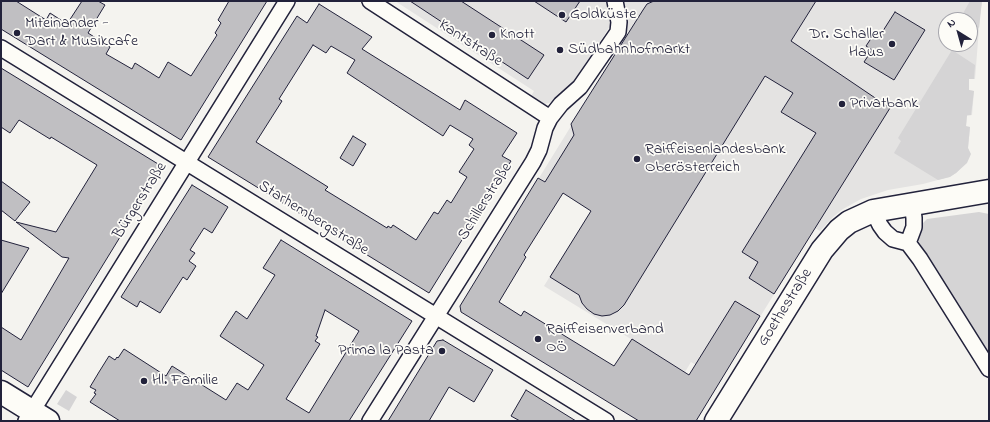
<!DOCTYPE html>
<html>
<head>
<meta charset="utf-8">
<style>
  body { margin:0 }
  #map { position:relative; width:990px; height:422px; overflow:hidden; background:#f4f3ef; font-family:"Indie Flower",sans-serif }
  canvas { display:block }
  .frame { position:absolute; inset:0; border:2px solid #22223b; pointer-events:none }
  .north { position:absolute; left:938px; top:12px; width:40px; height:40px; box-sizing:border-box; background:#fdfcf7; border:1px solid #a5a5ac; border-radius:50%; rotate:323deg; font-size:11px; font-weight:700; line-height:16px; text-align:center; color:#22223b }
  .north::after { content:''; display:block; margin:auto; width:14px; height:18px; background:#22223b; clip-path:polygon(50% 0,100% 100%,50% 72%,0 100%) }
</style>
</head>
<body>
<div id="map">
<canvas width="990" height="422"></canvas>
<div class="frame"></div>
<div class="north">N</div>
</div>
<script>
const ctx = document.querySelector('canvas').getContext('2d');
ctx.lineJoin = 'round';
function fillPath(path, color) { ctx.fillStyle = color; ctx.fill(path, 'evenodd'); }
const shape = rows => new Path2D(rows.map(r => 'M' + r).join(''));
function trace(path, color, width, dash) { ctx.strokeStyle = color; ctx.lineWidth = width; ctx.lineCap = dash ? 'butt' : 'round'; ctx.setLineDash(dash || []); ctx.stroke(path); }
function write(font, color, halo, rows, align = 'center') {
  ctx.font = font + ' "Indie Flower",sans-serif'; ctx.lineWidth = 3.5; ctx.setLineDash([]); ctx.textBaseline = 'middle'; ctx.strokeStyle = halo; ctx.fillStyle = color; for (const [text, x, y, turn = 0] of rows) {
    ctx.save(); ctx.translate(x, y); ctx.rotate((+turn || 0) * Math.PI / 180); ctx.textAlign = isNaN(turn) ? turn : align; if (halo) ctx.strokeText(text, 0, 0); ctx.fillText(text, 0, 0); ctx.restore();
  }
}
const built = shape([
  [395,1,610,1,611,22,610,26,571,86,552,102,541,105,530,98,534,91],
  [622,1,982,1,980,16,975,79,969,79,969,90,974,91,972,115,967,116,966,127,970,127,968,148,970,154,966,163,956,173,949,177,923,184,888,190,861,199,843,209,833,217,820,231,815,228,721,380,691,362,685,372,544,286,591,210,539,178,629,32,624,29,625,13],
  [946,20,970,20,970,44,946,44]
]);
const green = shape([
  [970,1,982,1,979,28,970,22,970,20,966,20,961,17],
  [952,50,975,65,974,79,969,79,969,90,974,91,971,115,967,115,966,126,970,127,968,148,971,154,967,163,956,173,950,177,938,180,894,153,901,141,898,138],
  [979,212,989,214,989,354,930,262,919,242,918,236,921,225,927,219],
  [66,390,77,397,69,411,57,404]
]);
const building = shape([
  [1,1,16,1,46,20,50,13,67,24,82,1,98,1,105,5,88,33,110,47,106,54,132,69,135,63,159,78,168,62,191,76,217,35,215,33,221,23,218,20,229,1,267,1,181,140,1,29,1,1],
  [410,1,461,1,544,55,528,79,410,1],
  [534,1,580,1,566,22,534,1],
  [654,1,816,1,791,41,890,108,774,294,749,278,758,262,742,252,816,133,781,112,793,93,765,76,624,305,618,311,610,315,602,316,594,314,587,309,582,303,579,295,550,277,591,211,563,193,524,255,526,257,499,302,521,316,524,311,614,366,632,339,689,375,735,301,760,316,696,421,639,421,461,312,460,306,538,178,545,182,574,135,571,124,643,10,647,4,654,1],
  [319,4,372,37,362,49,460,110,465,100,517,133,502,156,511,161,429,293,208,157,297,16,307,23,319,4],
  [313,45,326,53,331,46,355,60,347,73,443,136,450,125,473,139,469,145,474,149,459,172,467,177,451,203,447,200,438,214,434,212,416,240,393,225,391,228,388,226,387,228,325,190,328,187,256,142,282,101,279,99,313,45],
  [895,12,925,30,894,80,864,62,872,50,866,46,876,31,881,34,895,12],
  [1,68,163,167,28,387,1,370,1,327,21,340,69,258,62,257,16,222,56,232,97,165,51,137,50,139,19,120,10,133,1,127,1,68],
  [353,136,366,144,353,166,340,158,353,136],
  [1,181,30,202,15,221,1,210,1,181],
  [192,185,228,207,212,233,204,228,190,250,195,253,189,261,196,266,187,280,183,277,160,313,140,301,137,307,121,297,192,185],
  [1,240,29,248,1,294,1,240],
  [281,240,412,321,349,421,120,421,90,402,96,394,94,393,96,390,90,387,99,372,109,356,115,360,117,357,118,358,124,349,166,376,172,366,226,400,237,383,248,390,264,365,220,336,236,311,247,319,275,275,263,268,281,240],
  [325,310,359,331,309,413,286,399,320,344,315,341,318,337,316,336,325,310],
  [443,340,493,370,474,402,449,387,429,421,388,421,437,341,443,340],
  [526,390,576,421,520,421,511,416,526,390]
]);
const street = shape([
  [370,1,550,118],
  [1,48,606,421],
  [873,211,880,225,885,232,893,239,908,243,920,259,989,369],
  [908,243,914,227,914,218,912,203],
  [26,421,287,1],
  [370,421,533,162,539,150,545,128,550,118,561,104,580,87,618,32,619,22,615,1]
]);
const secondary = shape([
  [1,392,48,421],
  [716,421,822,250,839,230,849,222,873,211,989,191]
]);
const markers = [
  [562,15,4,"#22223b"],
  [17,33,4,"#22223b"],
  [492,35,4,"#22223b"],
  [892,44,4,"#22223b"],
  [560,50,4,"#22223b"],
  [842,104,4,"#22223b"],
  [637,159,4,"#22223b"],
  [538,339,4,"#22223b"],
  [442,351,4,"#22223b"],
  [144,381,4,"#22223b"]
];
const poiNames = [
  ["Goldküste",570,15],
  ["Miteinander -",25,24],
  ["Dart & Musikcafe",25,42],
  ["Knott",500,35],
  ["Dr. Schaller",884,35,"right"],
  ["Haus",884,53,"right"],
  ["Südbahnhofmarkt",568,50],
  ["Privatbank",850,104],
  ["Raiffeisenlandesbank",645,150],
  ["Oberösterreich",645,168],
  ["Raiffeisenverband",546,330],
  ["OÖ",546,348],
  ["Prima la Pasta",434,351,"right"],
  ["Hl. Familie",152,381]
];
const streetNames = [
  ["Kantstraße",470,44,33],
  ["Bürgerstraße",141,201,-58],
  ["Schillerstraße",486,202,-58],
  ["Starhembergstraße",313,219,32],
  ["Goethestraße",786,308,-58]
];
fillPath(built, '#e4e3e2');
fillPath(green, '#d5d4d5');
fillPath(building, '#c0bfc2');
trace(building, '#22223b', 1);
trace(street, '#22223b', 18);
trace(secondary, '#22223b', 25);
trace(street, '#fdfcf7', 15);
trace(secondary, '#fdfcf7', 22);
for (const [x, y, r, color] of markers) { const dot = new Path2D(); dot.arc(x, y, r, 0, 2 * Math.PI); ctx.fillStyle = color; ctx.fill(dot); trace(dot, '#fdfcf7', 1.5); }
write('16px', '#22223b', '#fdfcf7', poiNames, 'left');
write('16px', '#22223b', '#fdfcf7', streetNames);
</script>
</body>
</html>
